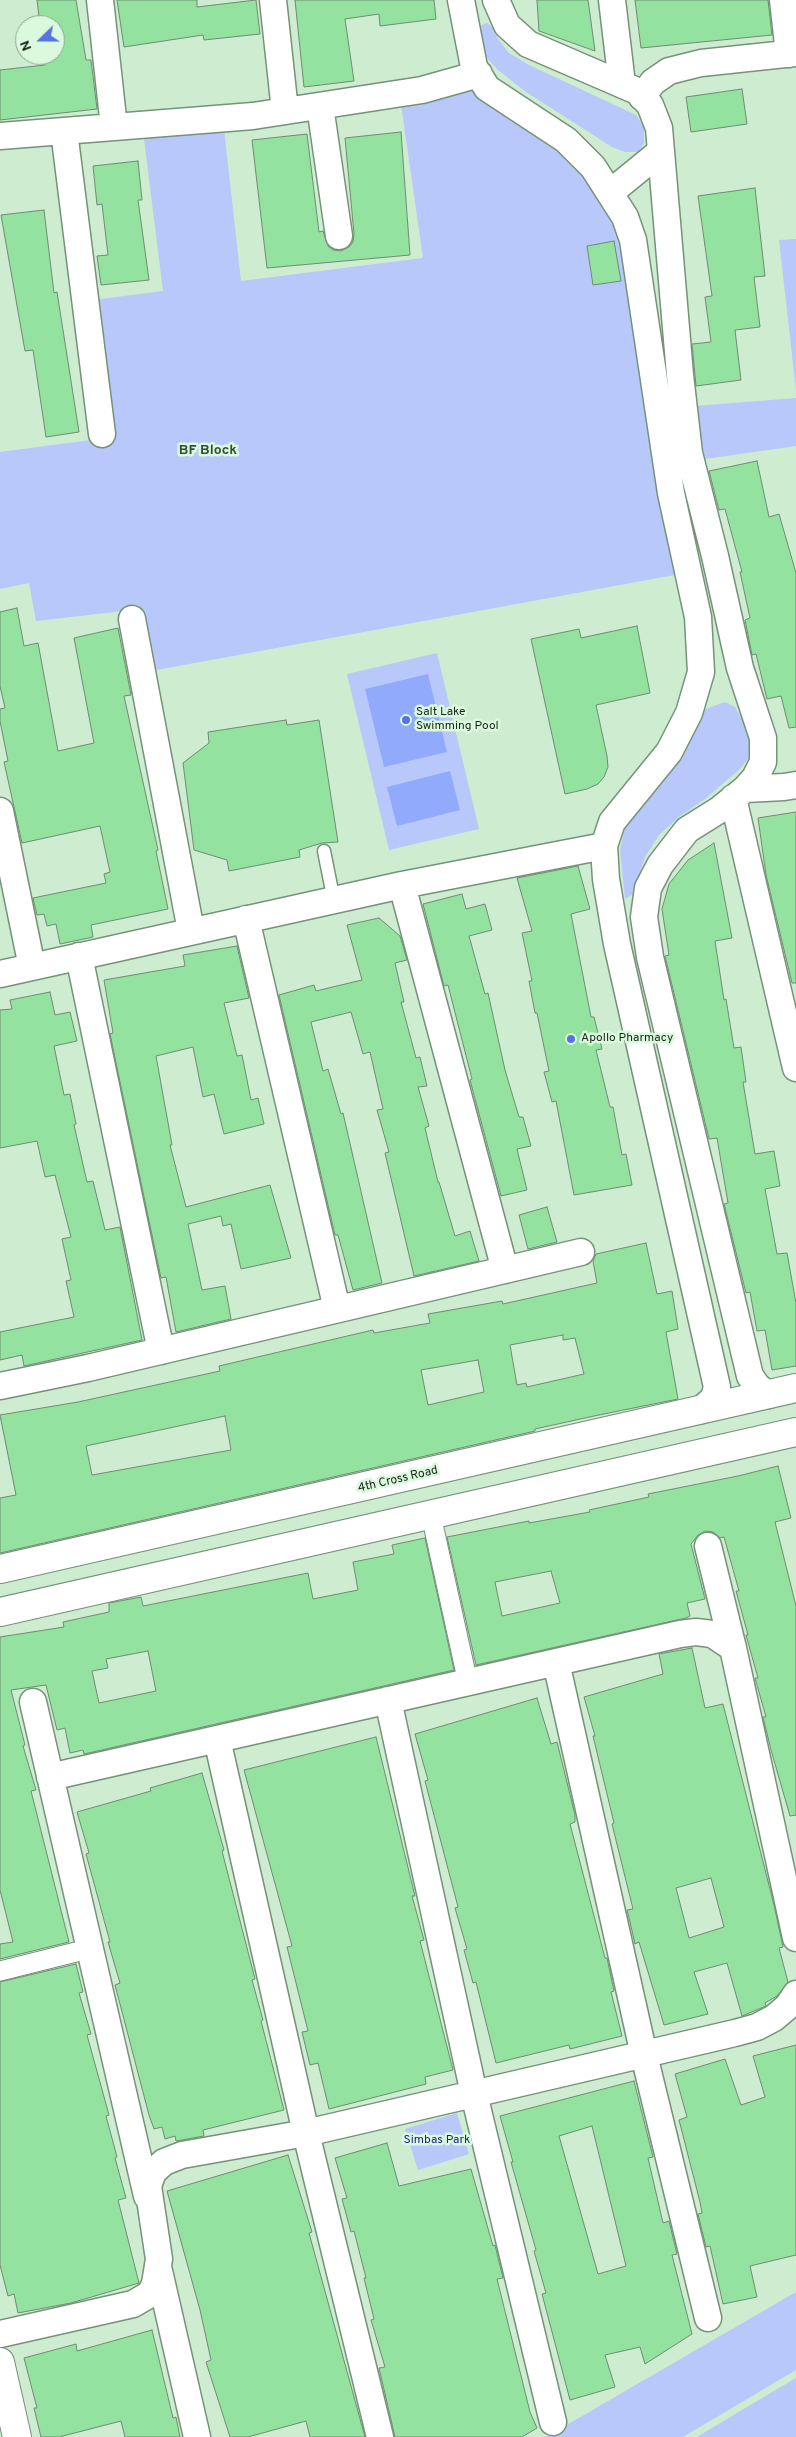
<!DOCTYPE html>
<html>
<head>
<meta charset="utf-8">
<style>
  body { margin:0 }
  #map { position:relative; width:796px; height:2437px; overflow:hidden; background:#cdecd0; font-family:Overpass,sans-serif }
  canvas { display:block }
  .north { position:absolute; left:15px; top:15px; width:50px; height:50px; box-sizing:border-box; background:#daf9dd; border:1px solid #8da48f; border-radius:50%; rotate:248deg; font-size:14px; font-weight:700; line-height:20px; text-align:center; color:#19241a }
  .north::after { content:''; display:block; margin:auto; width:18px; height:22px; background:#5772e8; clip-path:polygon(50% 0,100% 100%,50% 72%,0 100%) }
</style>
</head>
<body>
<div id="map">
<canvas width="796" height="2437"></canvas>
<div class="north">N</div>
</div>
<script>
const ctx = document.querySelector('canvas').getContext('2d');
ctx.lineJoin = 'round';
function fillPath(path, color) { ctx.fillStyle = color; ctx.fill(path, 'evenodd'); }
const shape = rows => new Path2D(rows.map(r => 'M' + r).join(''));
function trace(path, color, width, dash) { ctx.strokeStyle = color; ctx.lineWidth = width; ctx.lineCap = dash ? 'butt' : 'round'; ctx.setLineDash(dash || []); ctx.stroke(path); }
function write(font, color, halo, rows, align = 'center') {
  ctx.font = font + ' Overpass,sans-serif'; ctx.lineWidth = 5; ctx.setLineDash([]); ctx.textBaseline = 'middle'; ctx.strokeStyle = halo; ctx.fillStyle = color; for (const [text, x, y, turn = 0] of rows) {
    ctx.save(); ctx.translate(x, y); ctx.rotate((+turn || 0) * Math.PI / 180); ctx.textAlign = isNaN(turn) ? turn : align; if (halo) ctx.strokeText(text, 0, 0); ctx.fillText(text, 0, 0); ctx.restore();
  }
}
const green = shape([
  [487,23,494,29,498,39,509,53,529,65,636,115,644,127,644,143,638,152,625,152,612,147,526,92,498,70,486,57,482,41,480,26],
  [461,82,519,116,564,151,605,197,621,239,680,574,151,671,141,609,36,621,29,583,0,589,0,452,114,437,93,300,163,291,143,131,224,129,241,281,423,258,401,104],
  [796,239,796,390,779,240],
  [796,398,796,446,705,459,695,406],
  [437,653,479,829,389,850,347,674],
  [725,702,735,707,743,721,752,740,751,755,740,769,705,799,680,816,659,835,645,857,633,894,625,899,620,850,625,827,700,711],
  [457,2113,469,2154,418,2170,405,2129],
  [796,2292,796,2370,683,2437,546,2437],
  [796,2378,796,2437,697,2437,757,2401]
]);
const water = shape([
  [428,674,447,752,384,767,365,689],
  [450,771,460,810,397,826,387,787]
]);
const building = shape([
  [37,0,76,0,86,60,91,60,97,109,0,120,0,70,45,65,44,55,55,55,55,25,40,25,37,0],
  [117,0,197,0,197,7,256,0,260,34,204,40,203,35,124,47,117,0],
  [295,0,434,0,436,19,380,26,379,14,345,19,354,81,304,87,295,0],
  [537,0,588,0,595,51,539,31,537,0],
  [635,0,768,0,772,35,641,48,635,0],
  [742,89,747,124,691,132,686,97,742,89],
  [401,132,410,255,267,268,252,140,307,134,319,232,323,231,328,246,333,250,341,251,349,247,353,242,354,234,345,138,401,132],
  [138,161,142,200,138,200,149,280,101,285,97,256,108,255,102,204,97,205,93,166,138,161],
  [755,188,765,276,754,277,760,327,735,330,741,380,696,386,692,344,711,342,705,297,712,296,698,196,755,188],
  [44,210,54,293,57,292,79,432,46,437,33,350,25,351,1,215,44,210],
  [614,241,621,281,593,285,587,246,614,241],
  [757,461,769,517,779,514,796,573,796,727,789,728,781,696,767,699,756,654,752,655,745,620,750,618,740,572,742,572,725,509,719,510,709,471,757,461],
  [17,608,24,646,38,643,58,751,94,743,74,638,118,628,131,695,124,696,158,850,156,851,168,909,91,925,93,937,60,944,56,924,47,926,44,914,37,915,33,898,106,883,104,874,110,872,100,826,22,843,4,762,8,761,0,721,0,709,5,708,0,686,0,612,17,608],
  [637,626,650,693,596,705,607,756,608,767,604,777,598,784,587,789,565,794,531,639,579,629,581,638,637,626],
  [286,720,287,725,319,720,338,842,322,843,299,850,300,857,229,871,227,860,194,850,183,763,209,743,208,732,286,720],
  [796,812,796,983,792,983,766,875,758,818,796,812],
  [714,843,732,938,715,941,724,1000,726,999,734,1048,741,1047,746,1082,743,1082,755,1154,774,1151,780,1186,765,1189,777,1254,787,1253,796,1303,796,1366,772,1370,765,1330,757,1331,750,1292,746,1293,724,1204,728,1203,717,1138,709,1139,665,956,669,955,662,909,669,884,688,860,714,843],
  [578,866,590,909,571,914,591,1017,594,1017,602,1049,596,1050,610,1107,613,1107,622,1155,626,1154,632,1185,574,1195,556,1101,552,1102,544,1072,549,1071,537,1013,535,1013,529,981,532,981,522,933,532,931,517,878,578,866],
  [462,894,466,909,485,904,492,930,469,936,485,994,488,993,505,1070,519,1117,523,1117,531,1146,517,1149,527,1190,501,1196,470,1080,472,1079,448,985,444,986,423,904,462,894],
  [379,918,400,936,407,960,395,963,404,1002,401,1002,416,1058,420,1057,427,1086,418,1087,429,1126,425,1128,438,1182,439,1182,455,1236,470,1231,479,1261,414,1276,385,1153,389,1152,377,1110,383,1109,370,1052,363,1054,351,1012,311,1022,323,1071,328,1069,341,1114,343,1113,382,1283,353,1290,338,1235,335,1235,279,995,314,985,316,991,362,980,347,925,379,918],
  [237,946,249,998,224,1003,237,1056,242,1055,251,1100,258,1098,264,1124,224,1134,214,1094,203,1097,193,1047,156,1056,172,1145,170,1145,186,1207,270,1185,291,1258,241,1269,231,1224,223,1226,221,1216,188,1224,202,1290,225,1286,231,1319,176,1332,166,1277,161,1278,110,1034,113,1033,104,980,185,966,183,955,237,946],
  [50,992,55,1015,70,1012,77,1041,54,1046,64,1095,70,1094,76,1124,74,1125,87,1182,93,1181,105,1230,120,1227,142,1340,24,1366,22,1355,0,1360,0,1332,74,1317,66,1281,71,1280,62,1239,71,1237,55,1175,45,1177,37,1141,0,1148,0,1010,12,1009,10,1000,50,992],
  [547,1207,557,1242,528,1249,519,1215,547,1207],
  [646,1243,657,1294,672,1291,678,1329,666,1332,678,1399,594,1416,535,1429,535,1431,0,1553,0,1498,16,1495,0,1415,78,1402,220,1371,219,1366,373,1330,374,1333,430,1323,428,1314,502,1301,503,1304,597,1283,593,1261,596,1254,646,1243],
  [563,1335,563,1340,575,1338,584,1374,527,1387,526,1383,517,1385,510,1345,563,1335],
  [478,1360,484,1392,428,1405,421,1370,478,1360],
  [225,1416,231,1450,92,1475,86,1446,225,1416],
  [778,1466,791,1518,775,1522,796,1606,796,1815,790,1816,771,1750,763,1717,766,1717,755,1678,758,1678,746,1635,748,1635,736,1591,739,1591,724,1537,720,1538,713,1532,705,1531,698,1535,691,1544,705,1599,687,1603,690,1616,686,1618,476,1665,447,1537,529,1521,529,1523,590,1512,589,1510,649,1497,648,1494,738,1476,778,1466],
  [551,1571,560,1603,502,1616,495,1582,551,1571],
  [425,1538,454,1670,84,1754,83,1750,70,1753,65,1728,57,1730,46,1685,11,1690,25,1745,23,1746,36,1790,31,1791,69,1942,0,1959,0,1944,13,1942,0,1890,0,1637,64,1627,63,1622,109,1612,109,1603,141,1597,143,1606,308,1573,313,1599,358,1590,353,1562,394,1554,392,1545,425,1538],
  [148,1651,156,1691,99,1703,92,1671,108,1668,106,1659,148,1651],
  [692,1648,705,1708,723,1704,774,1905,783,1947,779,1948,788,1982,777,1996,765,2003,766,2006,742,2016,727,1963,694,1972,708,2014,664,2025,639,1942,635,1944,630,1922,627,1910,633,1909,612,1824,614,1823,593,1736,595,1736,584,1697,663,1674,659,1654,692,1648],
  [711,1878,724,1927,689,1938,676,1888,711,1878],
  [537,1698,551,1744,557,1742,575,1815,575,1822,570,1824,605,1958,607,1958,614,1991,611,1992,622,2036,570,2049,569,2045,496,2063,476,1982,473,1983,464,1950,467,1949,455,1908,458,1907,425,1781,428,1780,415,1734,537,1698],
  [376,1737,415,1896,412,1896,424,1940,420,1941,453,2070,425,2077,426,2084,329,2109,318,2063,310,2065,302,2032,308,2031,287,1947,292,1946,244,1770,376,1737],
  [202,1773,224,1850,222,1851,255,1979,252,1980,263,2020,261,2021,284,2110,203,2130,204,2136,176,2141,175,2136,165,2139,162,2127,154,2129,149,2115,115,1985,120,1983,108,1942,110,1942,86,1854,89,1853,77,1812,151,1791,150,1788,202,1773],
  [76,1964,83,1992,79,1993,91,2034,87,2035,109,2115,106,2116,117,2157,115,2158,126,2198,118,2200,139,2283,71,2303,18,2313,14,2294,8,2296,0,2265,0,1982,76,1964],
  [796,2045,796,2255,750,2266,757,2297,723,2304,710,2246,706,2247,698,2214,702,2213,700,2202,679,2120,687,2117,675,2074,725,2059,741,2105,765,2097,753,2056,796,2045],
  [634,2081,653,2157,648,2158,663,2223,669,2221,677,2254,672,2255,692,2334,645,2364,640,2347,605,2355,615,2387,570,2400,542,2294,546,2293,534,2251,536,2250,511,2162,513,2162,500,2116,634,2081],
  [592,2126,626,2266,598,2274,559,2136,592,2126],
  [387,2143,399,2186,471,2169,493,2246,495,2245,503,2278,497,2279,530,2412,537,2428,522,2437,395,2437,379,2368,385,2367,371,2320,374,2319,364,2278,366,2278,354,2231,351,2232,342,2199,347,2198,335,2158,387,2143],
  [288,2155,312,2232,309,2233,365,2437,310,2437,306,2421,248,2437,230,2437,206,2362,211,2360,200,2310,167,2191,288,2155],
  [152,2330,173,2418,176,2417,180,2437,125,2437,121,2421,59,2437,41,2437,34,2408,37,2408,24,2358,76,2344,77,2351,152,2330]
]);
const service = shape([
  [324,851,334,901]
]);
const pedestrian = shape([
  [431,1515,468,1683],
  [0,1971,88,1949]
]);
const minor = shape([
  [100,0,114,127],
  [273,0,285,111],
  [461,0,474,67,487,88,566,140,593,167,625,217,633,240,671,493,698,617,701,672,689,713,669,752,612,822,604,846,606,879,617,944,717,1387,714,1398,701,1410],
  [496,0,507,25,528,44,637,91,650,105,659,128,680,375,689,453,715,556,740,668,763,738,763,762,755,778,745,789,719,810,687,830,660,865,648,888,644,917,650,957,750,1376,757,1386,768,1395],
  [612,0,622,84],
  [783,0,789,54],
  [642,97,653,82,669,71,701,63,796,53],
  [320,106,339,236],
  [64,131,102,434],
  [0,136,253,116,422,90,479,74],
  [611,192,660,152],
  [132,619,191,931],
  [745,789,784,787,796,785],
  [733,798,796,1068],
  [0,811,32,967],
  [402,885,505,1270],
  [246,919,337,1309],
  [79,956,161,1351],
  [0,974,402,885,604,846],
  [0,1386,88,1368,581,1252],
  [708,1546,733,1648],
  [556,1662,644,2055,708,2318],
  [388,1700,474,2094,553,2422],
  [33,1702,147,2196],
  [217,1739,306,2133,380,2437],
  [50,1777,680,1634,696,1632,712,1634,733,1648,796,1938],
  [159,2271,197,2437],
  [0,2334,133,2304,150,2294,155,2284,159,2259,148,2186,153,2172,164,2162,182,2155,306,2133,735,2033,757,2027,774,2018,788,2006,796,1994]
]);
const tertiary = shape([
  [0,1569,796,1388],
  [0,1612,796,1432]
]);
const secondary = shape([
  [0,2362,17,2437]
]);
const markers = [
  [406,720,5,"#5772e8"],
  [571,1039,5,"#5772e8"]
];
const poiNames = [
  ["Salt Lake",416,713],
  ["Swimming Pool",416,727],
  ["Apollo Pharmacy",581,1039]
];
const streetNames = [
  ["4th Cross Road",398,1480,-13]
];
const parkNames = [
  ["Simbas Park",437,2141]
];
const neighbourhoodNames = [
  ["BF Block",208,451]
];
fillPath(green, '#b8c8fa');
fillPath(water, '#91aafc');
fillPath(building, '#94e29f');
trace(building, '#708b73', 1);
trace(service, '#769279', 15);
trace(pedestrian, '#769279', 21);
trace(minor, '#769279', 29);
trace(tertiary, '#769279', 30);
trace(secondary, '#769279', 30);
trace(service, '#fff', 12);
trace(pedestrian, '#fff', 19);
trace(minor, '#fff', 26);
trace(tertiary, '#fff', 28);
trace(secondary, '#fff', 28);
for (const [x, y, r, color] of markers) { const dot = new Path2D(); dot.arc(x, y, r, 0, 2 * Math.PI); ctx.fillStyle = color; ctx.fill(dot); trace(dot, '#daf9dd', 2); }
write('12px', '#19241a', '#daf9dd', poiNames, 'left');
write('12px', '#19241a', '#daf9dd', streetNames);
write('12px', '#1c2783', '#daf9dd', parkNames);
write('bold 14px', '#344e37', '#daf9dd', neighbourhoodNames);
</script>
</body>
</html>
